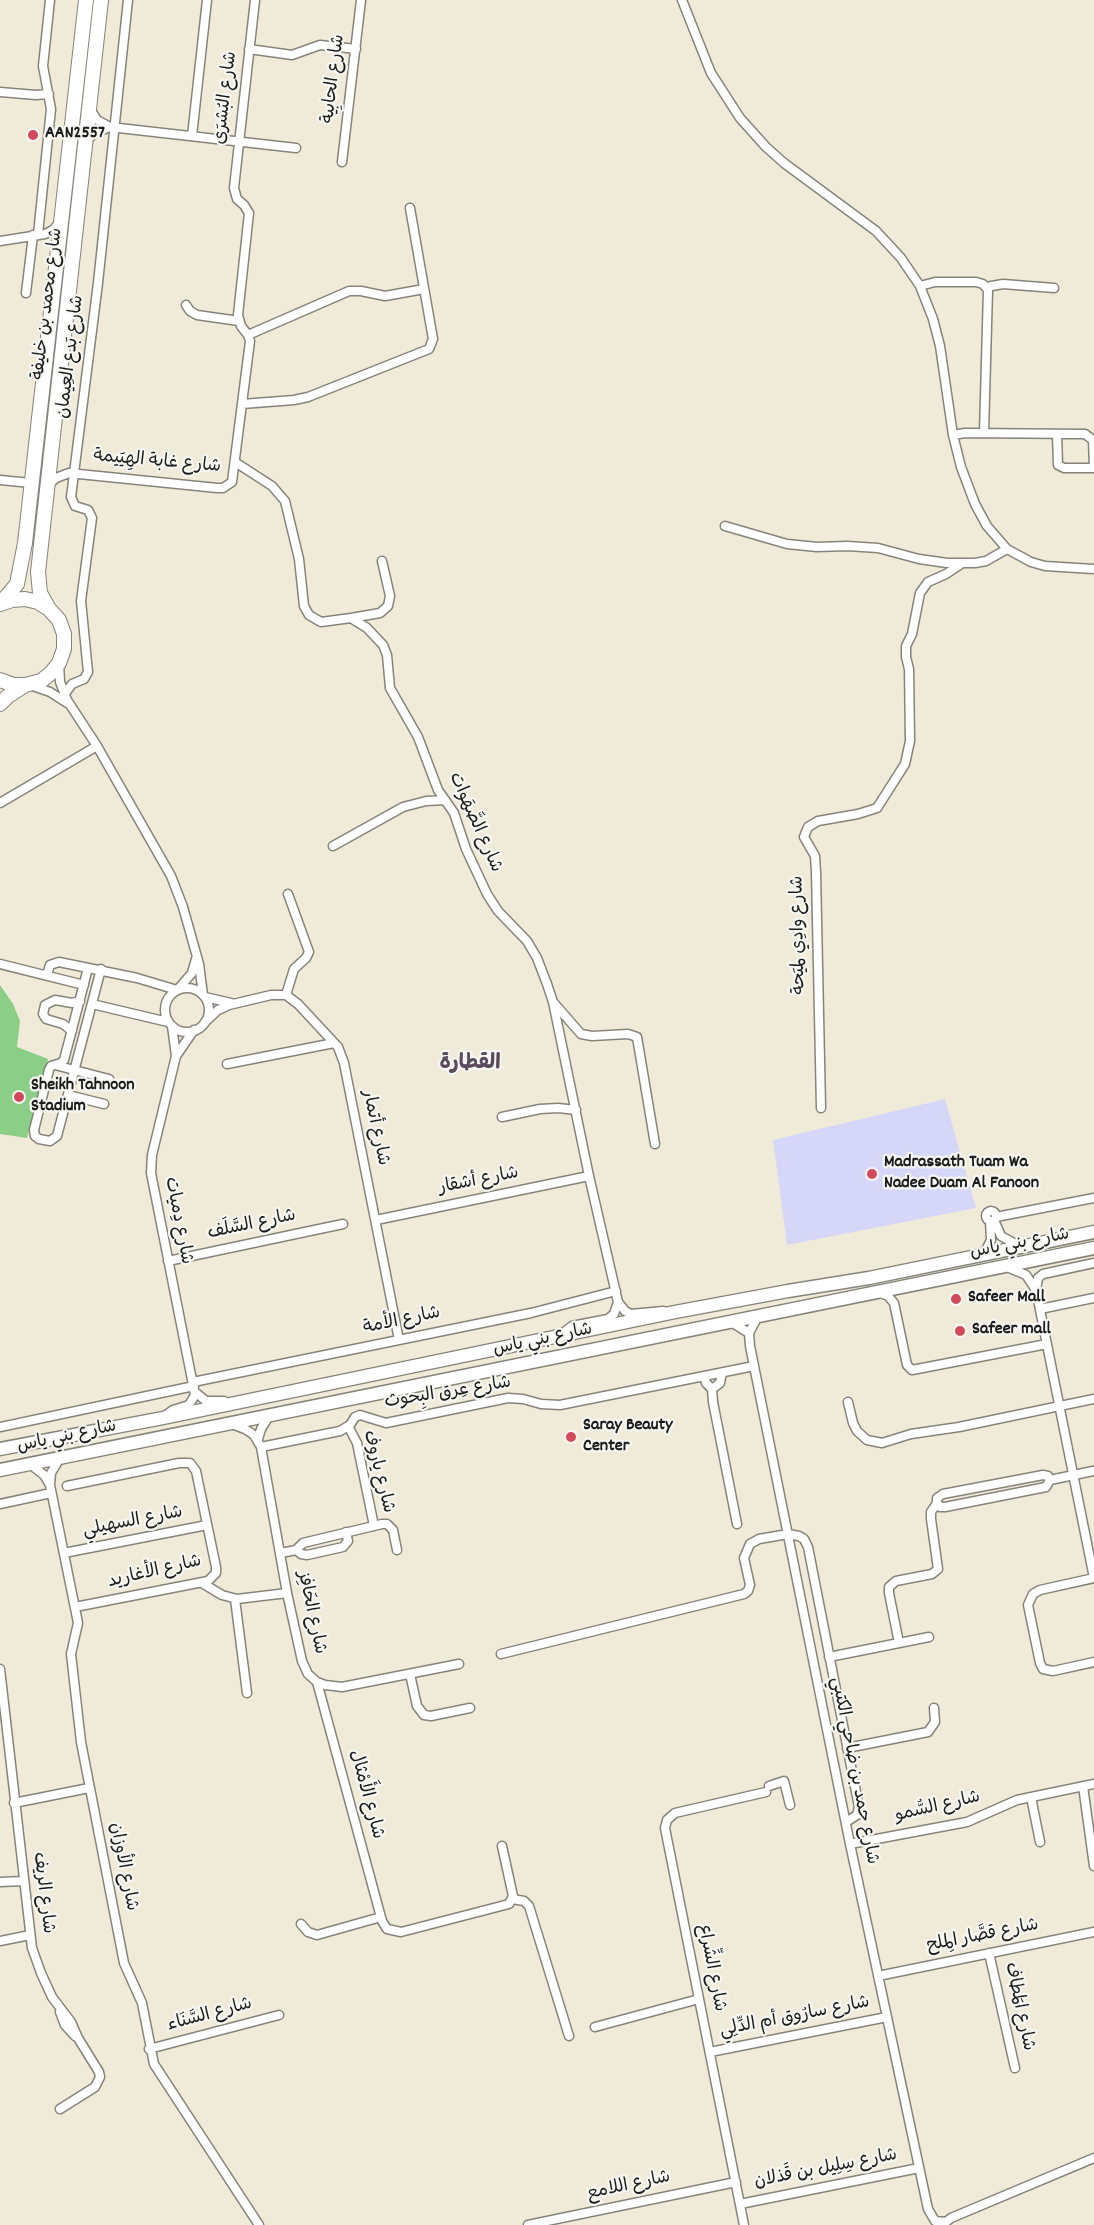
<!DOCTYPE html>
<html>
<head>
<meta charset="utf-8">
<style>
  body { margin:0 }
  canvas { display:block; background:#f0ebd8 }
</style>
</head>
<body>
<canvas width="1094" height="2225"></canvas>
<script>
const ctx = document.querySelector('canvas').getContext('2d');
ctx.lineJoin = 'round';
function fillPath(path, color) { ctx.fillStyle = color; ctx.fill(path, 'evenodd'); }
const shape = rows => new Path2D(rows.map(r => 'M' + r).join(''));
function trace(path, color, width, dash) { ctx.strokeStyle = color; ctx.lineWidth = width; ctx.lineCap = dash ? 'butt' : 'round'; ctx.setLineDash(dash || []); ctx.stroke(path); }
function write(font, color, halo, rows, align = 'center') {
  ctx.font = font + ' Dekko,"Playpen Sans Arabic",sans-serif'; ctx.lineWidth = 4.5; ctx.setLineDash([]); ctx.textBaseline = 'middle'; ctx.strokeStyle = halo; ctx.fillStyle = color; for (const [text, x, y, turn = 0] of rows) {
    ctx.save(); ctx.translate(x, y); ctx.rotate((+turn || 0) * Math.PI / 180); ctx.textAlign = isNaN(turn) ? turn : align; if (halo) ctx.strokeText(text, 0, 0); ctx.fillText(text, 0, 0); ctx.restore();
  }
}
const built = shape([
  [945,1099,976,1208,787,1245,773,1140]
]);
const green = shape([
  [0,985,13,1004,20,1021,17,1047,48,1059,27,1138,0,1134]
]);
const minor = shape([
  [682,0,711,73,740,118,766,147,784,163,876,231,901,258,920,286,933,319,940,346,953,435,961,467,975,504,987,526,1007,549,1031,562,1045,566,1094,569],
  [249,49,292,55,320,45,356,49],
  [0,92,36,95,49,94],
  [90,109,97,120,110,127,296,148],
  [192,136,207,0],
  [86,142,94,133,110,127],
  [342,162,361,0],
  [38,234,51,109,43,66,50,0],
  [0,241,45,234,53,230,60,222],
  [920,286,935,282,976,282,983,284,988,290,984,433],
  [986,287,1003,284,1054,288],
  [26,293,33,235],
  [186,305,190,311,197,315,239,321],
  [248,335,349,291,361,291,385,296,424,289],
  [242,404,294,400,308,397,429,349,433,339,410,208],
  [1057,434,1058,465,1064,468,1094,468],
  [953,435,965,433,1085,434,1093,440,1094,468],
  [235,462,272,486,285,501,299,559,304,606,309,615,321,622,351,618,367,628,383,645,387,655,390,688,418,737,438,790,454,813,466,849,487,894,498,911,527,941,537,958,547,984,553,1002,589,1176,618,1302,625,1311,631,1314,663,1311],
  [0,480,31,483],
  [48,485,56,478,69,473,217,488,223,488,232,482,250,341,248,335,241,326,238,315,249,213,244,205,237,199,234,188,255,0],
  [725,526,787,544,817,547,847,546,878,548,919,559,947,563,975,563,986,561,1007,549],
  [351,618,380,613,388,606,390,596,382,561],
  [59,663,60,682,67,700,97,746,171,876,183,907,199,964,203,995],
  [30,685,50,692,67,703],
  [64,695,72,684,84,679,88,672,81,601,92,518,88,510,75,506,71,497,98,283,128,0],
  [0,803,97,746],
  [333,846,403,807,426,801,445,800],
  [0,964,84,985],
  [88,968,64,1060,61,1063,51,1066,49,1070,34,1130,35,1136,39,1139,50,1141,57,1136,101,969],
  [47,975,50,965,59,962,137,978,177,990],
  [179,988,192,973,196,959],
  '165 1010a22 22 0 1 1 44 0a22 22 0 1 1-44 0Z',
  [286,995,294,969,306,958,309,952,288,894],
  [205,997,231,1003],
  [553,1002,581,1034,592,1036,628,1034,637,1037,655,1144],
  [92,1004,168,1022],
  [205,1022,218,1010,229,1005,271,995,286,995,298,1004,338,1047,344,1063,399,1340],
  [72,1031,63,1024,46,1019,43,1014,45,1005,55,1000,72,1003,80,1001],
  [176,1056,194,1030],
  [227,1064,334,1043],
  [55,1065,109,1079],
  [68,1095,104,1104],
  [821,1108,816,872,815,856,804,837,808,827,818,821,858,814,877,808,905,764,910,741,909,669,906,657,906,646,912,634,920,593,928,582,946,574,961,564],
  [502,1117,540,1109,558,1108,576,1110],
  '986 1216a5 5 0 1 1 10 0a5 5 0 1 1-10 0Z',
  [996,1217,1094,1198],
  [376,1220,589,1176],
  [994,1220,1001,1236,1021,1247],
  [984,1254,991,1240,990,1221],
  [168,1261,343,1224],
  [1007,1267,1026,1275,1036,1290,1094,1578],
  [1036,1290,1038,1278,1043,1274,1094,1263],
  [878,1292,888,1296,894,1303,907,1365,912,1370,1047,1344],
  [1040,1309,1094,1298],
  [757,1318,749,1333,750,1346,850,1844,928,2209,935,2221,946,2222,951,2218,1094,2158],
  [731,1322,749,1333],
  [563,1333,572,1326,608,1319,614,1314,618,1302],
  [704,1376,706,1383,712,1389,713,1402,737,1524],
  [193,1382,531,1313,616,1291],
  [712,1389,720,1383,722,1373],
  [195,1392,206,1401,224,1401],
  [848,1402,853,1423,857,1431,867,1440,882,1443,911,1434,959,1427,1094,1399],
  [166,1415,173,1410,189,1405,195,1395,151,1173,152,1155,176,1056,172,1026],
  [232,1424,245,1429,254,1435,261,1447,287,1593,302,1661,308,1674,317,1682,325,1685,342,1687,459,1664],
  [348,1426,357,1443,374,1526],
  [0,1427,194,1386],
  [258,1439,261,1429,269,1416],
  [261,1447,340,1431,350,1425,355,1417,360,1415,386,1423,508,1398,523,1399,541,1404,560,1405,754,1366],
  [60,1458,51,1473,50,1485,78,1623,71,1654,81,1742,124,1963,142,2003,154,2064,259,2225],
  [30,1464,44,1475,50,1485],
  [1043,1475,1048,1476,1050,1480,1046,1487,945,1507,940,1507,937,1503,937,1498,943,1494,1043,1475],
  [1050,1480,1093,1471],
  [67,1486,179,1463,190,1463,196,1471,216,1567,216,1573,208,1581,75,1607],
  [0,1504,51,1493],
  [296,1550,301,1554,307,1555,343,1547,348,1541,346,1532],
  [64,1553,207,1525],
  [281,1553,296,1550,303,1543,382,1524,387,1524,393,1530,397,1550],
  [1094,1578,1040,1590,1033,1594,1028,1605,1040,1663,1043,1669,1053,1671,1094,1662],
  [202,1583,222,1595,237,1599,287,1593],
  [235,1599,247,1693],
  [899,1643,889,1593,889,1587,896,1581,932,1574,938,1569,931,1519,931,1512,937,1503],
  [501,1654,744,1594,748,1591,750,1585,744,1558,750,1544,759,1539,788,1534,799,1536,804,1539,808,1547,859,1807,857,1815,846,1822],
  [829,1657,929,1637],
  [0,1669,32,1948,41,1973,52,1997,71,2022,78,2038,99,2072,100,2077,95,2087,60,2109],
  [410,1674,417,1706,424,1715,431,1716,470,1708],
  [317,1682,382,1921,387,1929,401,1932,509,1904,513,1896,502,1846],
  [847,1748,928,1732,935,1722,934,1708],
  [769,1786,784,1781,790,1805],
  [1083,1786,1094,1866],
  [1031,1797,1040,1842],
  [14,1803,89,1788],
  [850,1844,967,1822,1017,1800,1094,1784],
  [0,1882,23,1881],
  [512,1899,524,1901,529,1906,569,2036],
  [301,1924,308,1932,317,1935,381,1917],
  [0,1941,30,1935],
  [989,1953,1015,2068],
  [878,1976,1094,1932],
  [60,2012,65,2025,75,2036],
  [595,2027,699,1999],
  [149,2049,279,2015],
  [710,2052,887,2017],
  [740,2204,919,2168],
  [528,2225,736,2182],
  [744,2225,665,1828,667,1820,675,1813,766,1792]
]);
const primary = shape([
  [0,1449,163,1418,675,1312,788,1291,869,1278,1094,1232],
  [0,1470,1094,1248]
]);
const trunk = shape([
  [0,604,17,584,25,543,86,0],
  [0,604,12,600,25,599,38,602,49,609,59,620,64,634,64,649,59,663,51,673,41,681,25,685,14,685,0,680],
  [49,609,40,593,38,572,101,0],
  [0,704,8,696,25,685]
]);
const markers = [
  [33,135,6,"#d1495b"],
  [19,1097,6,"#d1495b"],
  [872,1174,6,"#d1495b"],
  [956,1299,6,"#d1495b"],
  [960,1331,6,"#d1495b"],
  [571,1437,6,"#d1495b"]
];
const streetNames = [
  ["شارع الحابِية",335,79,-83],
  ["شارع البُشرَى",227,98,-83],
  ["شارع محمد بن خليفة",49,304,-83],
  ["شارع بَدع العِيمان",72,357,-83],
  ["شارع غابة الهِيَيمة",157,463,5],
  ["شارع الصَّهَوات",474,823,66],
  ["شارع وادِي لميَحة",800,935,-91],
  ["شارع أتمار",374,1128,78],
  ["شارع أشقار",479,1182,-11],
  ["شارع دِميات",177,1221,79],
  ["شارع السَّلَف",252,1226,-12],
  ["شارع بني ياس",1020,1245,-11],
  ["شارع الأمة",402,1322,-12],
  ["شارع بني ياس",543,1341,-12],
  ["شارع عِرق البِحوث",448,1394,-9],
  ["شارع بني ياس",67,1438,-12],
  ["شارع ياروف",377,1472,76],
  ["شارع السهيلي",133,1523,-11],
  ["شارع الأغاريد",155,1573,-13],
  ["شارع الحَافِز",310,1613,78],
  ["شارع حمد بن ضاحي الكتبي",853,1771,79],
  ["شارع الأَمْثال",365,1795,75],
  ["شارع السُّمو",938,1808,-13],
  ["شارع الأوزان",122,1867,79],
  ["شارع الريف",42,1893,83],
  ["شارع قصَّار المِلح",983,1937,-11],
  ["شارع الشِّراع",710,1968,79],
  ["شارع المَطاف",1018,2007,78],
  ["شارع السَّنَاء",210,2016,-15],
  ["شارع سارُوق أم الدِّلِي",795,2018,-11],
  ["شارع سِلِيل بن قَذلان",826,2170,-11],
  ["شارع اللامع",629,2187,-12]
];
const poiNames = [
  ["AAN2557",45,135],
  ["Sheikh Tahnoon",31,1087],
  ["Stadium",31,1108],
  ["Madrassath Tuam Wa",884,1164],
  ["Nadee Duam Al Fanoon",884,1185],
  ["Safeer Mall",968,1299],
  ["Safeer mall",972,1331],
  ["Saray Beauty",583,1427],
  ["Center",583,1448]
];
const quarterNames = [
  ["القطارة",470,1065]
];
fillPath(built, '#d6d7f8');
fillPath(green, '#8bce87');
trace(minor, '#86847a', 11);
trace(primary, '#86847a', 15);
trace(trunk, '#86847a', 16);
trace(minor, '#fff', 8);
trace(primary, '#fff', 12);
trace(trunk, '#fff', 14);
for (const [x, y, r, color] of markers) { const dot = new Path2D(); dot.arc(x, y, r, 0, 2 * Math.PI); ctx.fillStyle = color; ctx.fill(dot); trace(dot, '#f6f6f2', 2); }
write('18px', '#1c1c1c', '#f6f6f2', streetNames);
write('bold 18px', '#1c1c1c', '#f6f6f2', poiNames, 'left');
write('bold 21px', '#5a4b5d', '#f6f6f2', quarterNames);
</script>
</body>
</html>
